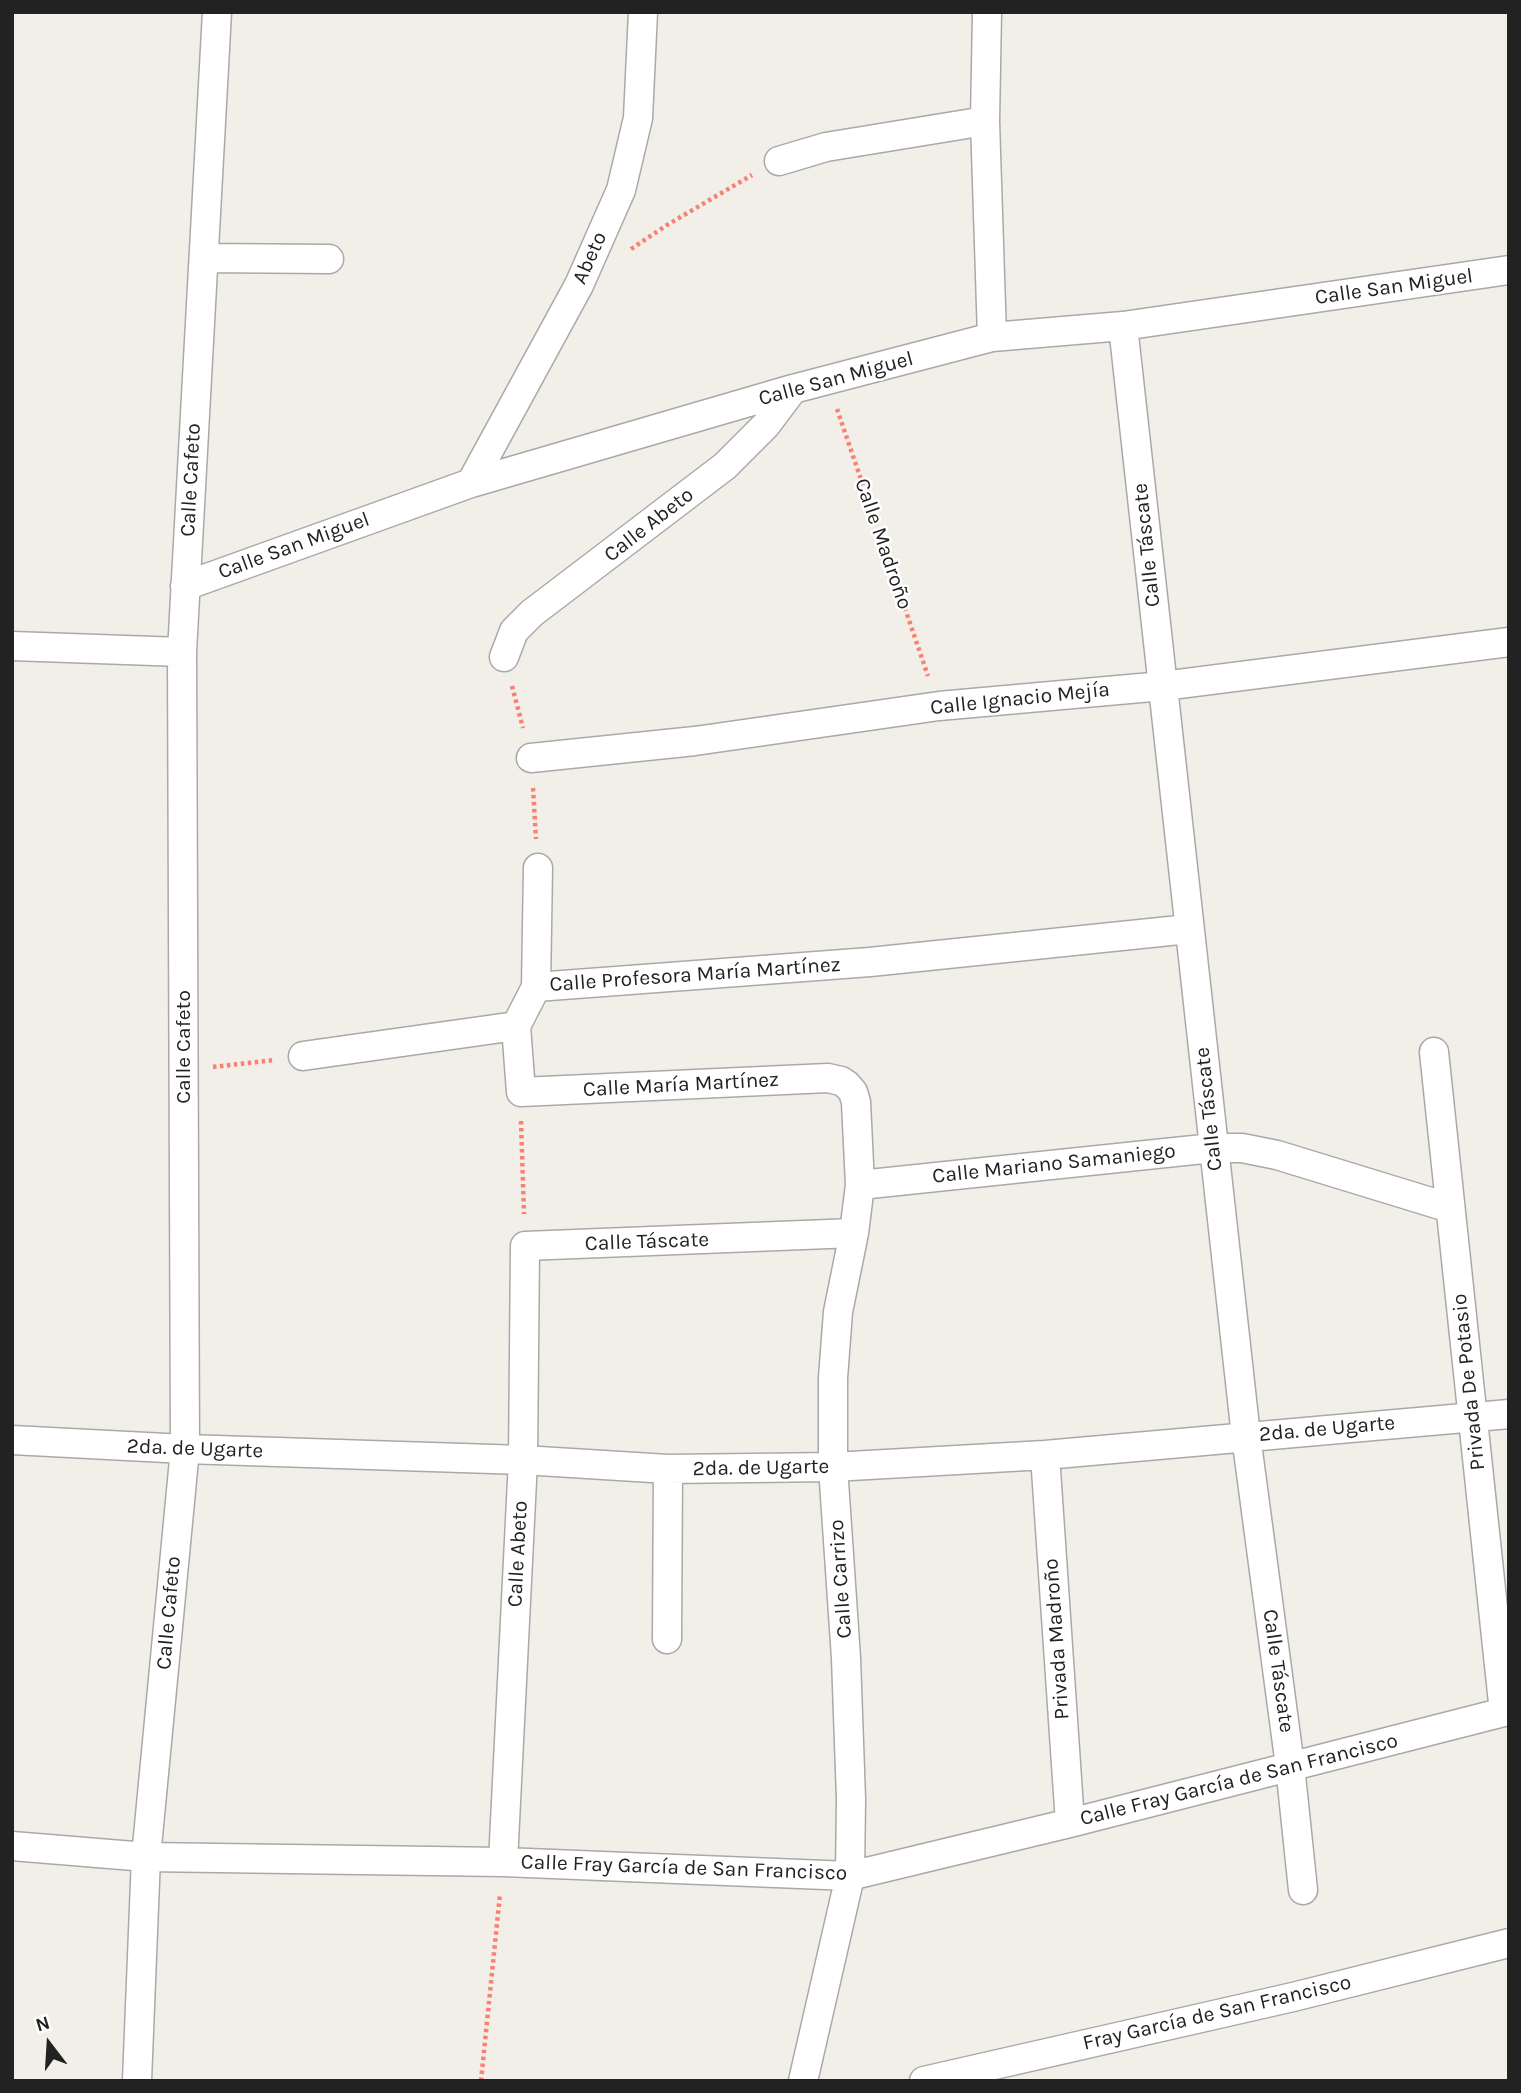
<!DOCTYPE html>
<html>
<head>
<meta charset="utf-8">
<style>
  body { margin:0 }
  #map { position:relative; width:1521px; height:2093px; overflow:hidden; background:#f2efe9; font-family:Karla,sans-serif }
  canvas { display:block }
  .frame { position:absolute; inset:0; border:14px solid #222; pointer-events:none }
  .north { position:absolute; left:14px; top:2009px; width:70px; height:70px; -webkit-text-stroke:5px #fff; paint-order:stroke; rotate:343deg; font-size:19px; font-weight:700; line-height:28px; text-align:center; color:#222 }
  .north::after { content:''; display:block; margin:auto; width:24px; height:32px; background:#222; clip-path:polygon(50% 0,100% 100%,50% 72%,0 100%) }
</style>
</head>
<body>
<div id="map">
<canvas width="1521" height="2093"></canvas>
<div class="frame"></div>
<div class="north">N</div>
</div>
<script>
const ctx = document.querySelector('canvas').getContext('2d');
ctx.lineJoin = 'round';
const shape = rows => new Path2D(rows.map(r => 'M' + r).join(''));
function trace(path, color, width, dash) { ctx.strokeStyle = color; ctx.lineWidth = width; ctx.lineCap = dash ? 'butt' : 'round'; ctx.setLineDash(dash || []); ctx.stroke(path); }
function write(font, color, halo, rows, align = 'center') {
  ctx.font = font + ' Karla,sans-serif'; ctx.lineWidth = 5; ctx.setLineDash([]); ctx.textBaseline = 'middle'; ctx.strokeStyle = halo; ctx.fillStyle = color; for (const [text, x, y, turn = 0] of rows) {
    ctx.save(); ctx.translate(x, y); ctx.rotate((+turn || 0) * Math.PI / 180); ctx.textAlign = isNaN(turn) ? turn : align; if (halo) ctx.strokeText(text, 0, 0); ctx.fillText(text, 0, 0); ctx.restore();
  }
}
const path = shape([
  [631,249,667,225,752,175],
  [837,409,928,676],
  [512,686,523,728],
  [533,788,536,839],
  [213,1067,274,1060],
  [521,1121,524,1214],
  [481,2081,500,1894]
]);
const street = shape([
  [987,12,985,121,992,337],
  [779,161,826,147,985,121],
  [204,258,329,259],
  [1123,326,1246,1436,1290,1766,1303,1890],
  [471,483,579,285,621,190,638,118,643,12],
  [185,586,471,483,793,389,992,337,1123,326,1509,270],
  [12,646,182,652],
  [504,657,514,631,532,613,725,466,766,425,793,389],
  [531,758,695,741,939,706,1163,686,1509,642],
  [536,987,538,868],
  [516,1026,521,1092,828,1078,841,1081,847,1085,853,1092,856,1102,860,1185,854,1233,838,1312,833,1378,833,1467,846,1658,851,1799,850,1876,803,2081],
  [516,1026,536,987,870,962,1189,929],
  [303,1056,516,1026],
  [860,1185,1213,1148,1242,1148,1277,1155,1450,1208],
  [12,1440,185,1449,523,1460,668,1469,833,1467,1045,1455,1509,1414],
  [1045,1455,1070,1823],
  [667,1639,668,1469],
  [12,1846,146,1857,503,1862,850,1876,1070,1823,1504,1712,1434,1052],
  [503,1862,523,1460,525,1246,854,1233],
  [137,2081,146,1857,185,1449,182,652,217,12],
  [924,2081,1293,1997,1509,1943]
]);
const streetNames = [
  ["Abeto",590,258,-66],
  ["Calle San Miguel",1394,287,-8],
  ["Calle San Miguel",836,379,-15],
  ["Calle Cafeto",191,480,-87],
  ["Calle Abeto",649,525,-38],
  ["Calle Madroño",883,544,71],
  ["Calle Táscate",1147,545,-96],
  ["Calle San Miguel",294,546,-20],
  ["Calle Ignacio Mejía",1020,699,-6],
  ["Calle Profesora María Martínez",695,975,-4],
  ["Calle Cafeto",184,1047,-90],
  ["Calle María Martínez",681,1085,-3],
  ["Calle Táscate",1209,1109,-96],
  ["Calle Mariano Samaniego",1054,1164,-6],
  ["Calle Táscate",647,1242,-2],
  ["Privada De Potasio",1469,1382,-96],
  ["2da. de Ugarte",1327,1429,-5],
  ["2da. de Ugarte",195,1449,2],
  ["2da. de Ugarte",761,1468,-1],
  ["Calle Abeto",518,1554,-87],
  ["Calle Carrizo",841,1579,-94],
  ["Calle Cafeto",169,1613,-85],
  ["Privada Madroño",1057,1639,-94],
  ["Calle Táscate",1278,1671,82],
  ["Calle Fray García de San Francisco",1239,1780,-14],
  ["Calle Fray García de San Francisco",684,1868,2],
  ["Fray García de San Francisco",1217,2013,-13]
];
trace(street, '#a9a9a9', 31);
trace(path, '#fa8072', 4.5, [3.5, 3.5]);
trace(street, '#fff', 28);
write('21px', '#222', '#fff', streetNames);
</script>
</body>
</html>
